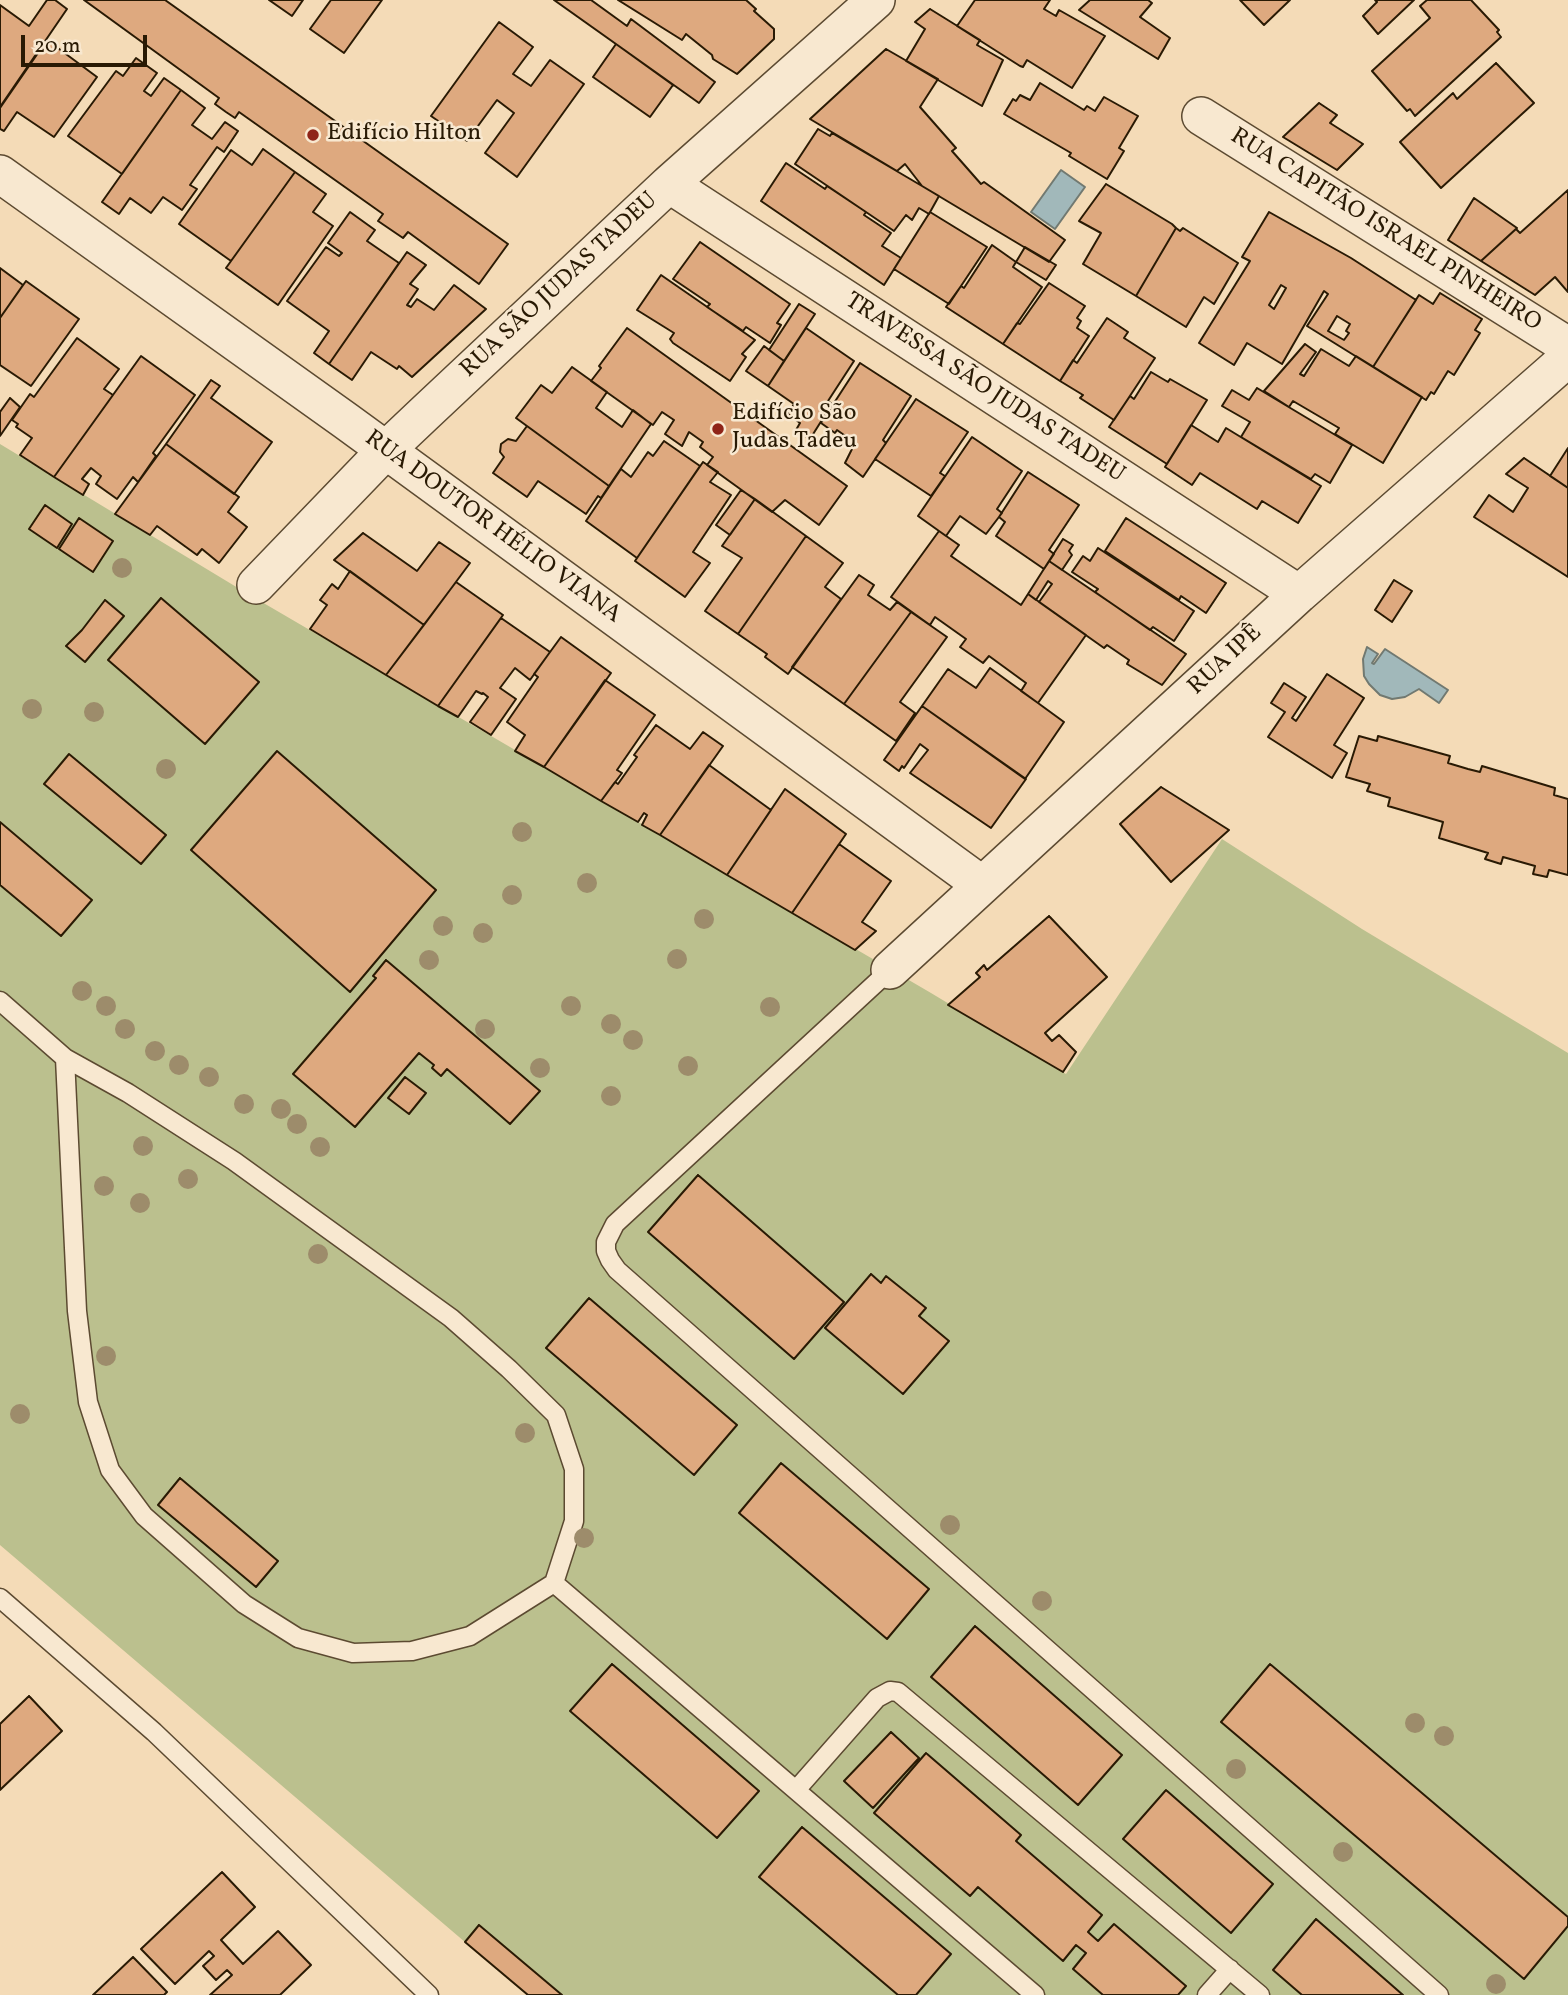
<!DOCTYPE html>
<html>
<head>
<meta charset="utf-8">
<style>
  body { margin:0 }
  #map { position:relative; width:1568px; height:1995px; overflow:hidden; background:#f4dbb7; font-family:Vollkorn,serif }
  canvas { display:block }
  .scale { position:absolute; left:21px; top:35px; width:126px; height:32px; box-sizing:border-box; border:4px solid #291a04; border-top:0; padding-left:9px; font-size:21px; line-height:24px; white-space:nowrap; color:#291a04; -webkit-text-stroke:5px #f8e8d0; paint-order:stroke }
</style>
</head>
<body>
<div id="map">
<canvas width="1568" height="1995"></canvas>
<div class="scale">20 m</div>
</div>
<script>
const ctx = document.querySelector('canvas').getContext('2d');
ctx.lineJoin = 'round';
function fillPath(path, color) { ctx.fillStyle = color; ctx.fill(path, 'evenodd'); }
const shape = rows => new Path2D(rows.map(r => 'M' + r).join(''));
function trace(path, color, width, dash) { ctx.strokeStyle = color; ctx.lineWidth = width; ctx.lineCap = dash ? 'butt' : 'round'; ctx.setLineDash(dash || []); ctx.stroke(path); }
function write(font, color, halo, rows, align = 'center') {
  ctx.font = font + ' Vollkorn,serif'; ctx.lineWidth = 5; ctx.setLineDash([]); ctx.textBaseline = 'middle'; ctx.strokeStyle = halo; ctx.fillStyle = color; for (const [text, x, y, turn = 0] of rows) {
    ctx.save(); ctx.translate(x, y); ctx.rotate((+turn || 0) * Math.PI / 180); ctx.textAlign = isNaN(turn) ? turn : align; if (halo) ctx.strokeText(text, 0, 0); ctx.fillText(text, 0, 0); ctx.restore();
  }
}
const green = shape([
  [0,444,243,591,931,993,1066,1074,1222,839,1362,929,1568,1053,1568,1995,527,1995,0,1545]
]);
const water = shape([
  [1061,170,1085,187,1055,229,1031,212,1061,170],
  [1367,647,1378,654,1372,663,1374,664,1385,649,1448,690,1439,703,1419,689,1405,697,1392,699,1380,695,1369,684,1364,676,1363,659,1367,647]
]);
const building = shape([
  [47,0,55,0,67,9,0,107,0,5,29,26,47,0],
  [84,0,165,0,508,244,479,284,408,232,403,238,378,221,383,214,239,112,235,118,226,112,215,104,219,98,84,0],
  [269,0,303,0,292,16,269,0],
  [331,0,382,0,344,53,310,29,331,0],
  [554,0,591,0,627,26,631,19,715,82,699,103,554,0],
  [618,0,746,0,756,9,754,11,774,29,774,39,737,74,713,59,712,55,686,34,682,40,618,0],
  [975,0,1050,0,1044,9,1056,16,1059,10,1105,36,1072,88,1027,60,1023,67,1020,66,957,26,975,0],
  [1090,0,1148,0,1152,3,1140,17,1170,38,1158,59,1079,10,1090,0],
  [1240,0,1290,0,1264,25,1240,0],
  [1375,0,1414,0,1378,34,1363,16,1377,2,1375,0],
  [1427,0,1471,0,1499,30,1497,32,1501,37,1415,116,1410,109,1407,111,1372,71,1430,18,1420,6,1427,0],
  [930,9,980,40,977,45,1003,60,982,106,906,61,925,29,915,22,930,9],
  [499,22,533,47,513,74,531,86,550,60,584,84,517,177,485,153,514,113,497,100,467,141,431,116,499,22],
  [47,40,97,77,54,137,17,112,4,131,0,129,0,108,47,40],
  [616,44,673,85,650,117,593,77,616,44],
  [886,49,938,79,920,107,956,148,952,151,981,184,984,182,1065,240,1049,262,922,186,905,164,897,171,810,119,886,49],
  [136,58,157,73,144,91,151,96,164,78,181,90,122,174,68,136,116,71,123,76,136,58],
  [1496,63,1534,103,1441,188,1400,142,1453,93,1457,99,1496,63],
  [1040,83,1084,110,1087,106,1095,111,1104,97,1138,116,1119,148,1124,151,1107,179,1069,156,1071,153,1004,114,1013,99,1016,101,1020,95,1030,100,1040,83],
  [181,90,205,108,192,125,212,139,225,122,238,131,224,152,217,147,190,185,197,189,182,210,163,197,151,213,130,198,119,214,102,202,181,90],
  [1319,103,1337,115,1330,123,1363,144,1337,170,1283,137,1319,103],
  [818,129,830,136,832,133,939,196,929,214,919,208,912,220,906,215,894,231,795,164,818,129],
  [263,149,295,172,231,261,179,224,231,150,252,165,263,149],
  [786,163,825,189,827,186,866,212,864,215,891,233,882,246,901,258,884,285,761,201,786,163],
  [295,172,326,194,313,212,333,226,278,305,226,268,295,172],
  [1106,184,1172,224,1176,228,1136,296,1083,264,1101,233,1079,221,1106,184],
  [1568,190,1568,292,1555,277,1535,295,1481,261,1516,229,1520,233,1568,190],
  [1474,198,1517,228,1481,261,1448,240,1474,198],
  [350,212,375,230,367,241,399,263,329,364,314,353,329,331,287,301,326,247,339,256,342,253,328,243,350,212],
  [930,212,987,247,949,304,894,269,930,212],
  [1269,212,1351,258,1416,300,1373,367,1307,326,1328,294,1324,291,1282,364,1247,343,1234,365,1199,343,1250,261,1242,257,1269,212],
  [1281,285,1286,288,1274,309,1269,305,1281,285],
  [1337,316,1350,324,1346,331,1349,333,1344,340,1328,331,1337,316],
  [1176,228,1180,231,1183,228,1238,263,1214,304,1204,297,1186,327,1136,296,1176,228],
  [700,242,790,304,777,323,781,325,770,343,746,327,743,331,707,307,710,304,673,279,700,242],
  [992,245,1016,262,1013,267,1042,287,1003,344,946,307,961,286,964,288,992,245],
  [1025,247,1056,265,1046,280,1016,262,1025,247],
  [407,252,426,265,410,284,418,289,407,305,411,307,417,299,434,310,454,285,486,309,412,377,399,366,397,369,371,352,352,380,329,364,407,252],
  [0,268,23,285,0,318,0,268],
  [661,275,755,340,742,354,746,357,730,381,673,343,670,339,674,333,637,310,661,275],
  [26,281,79,319,31,386,0,365,0,318,26,281],
  [1049,283,1085,306,1077,318,1081,321,1077,328,1089,336,1060,381,1003,344,1017,323,1020,324,1049,283],
  [1440,293,1482,319,1475,330,1480,333,1454,375,1448,371,1434,394,1431,392,1426,400,1373,367,1419,295,1433,304,1440,293],
  [799,304,815,314,784,361,769,350,799,304],
  [1107,318,1128,332,1124,338,1155,358,1114,420,1080,398,1083,395,1060,381,1073,360,1077,363,1107,318],
  [627,328,847,486,819,525,785,500,772,512,707,465,713,457,700,447,703,442,689,432,682,446,665,434,674,420,662,412,653,425,591,381,601,368,599,366,627,328],
  [806,328,854,361,828,401,832,404,810,439,796,430,800,423,788,414,794,404,768,386,806,328],
  [77,338,119,369,104,389,113,395,54,477,20,455,32,438,16,427,18,424,12,420,30,394,34,397,77,338],
  [1305,344,1316,352,1300,374,1304,376,1321,349,1349,366,1356,356,1422,397,1383,463,1335,434,1339,428,1293,401,1289,407,1264,391,1305,344],
  [764,346,784,361,768,386,746,371,764,346],
  [141,356,195,395,153,453,156,456,138,482,133,477,117,499,96,484,101,476,91,468,82,479,89,484,83,495,54,477,141,356],
  [860,363,911,396,883,440,886,443,863,477,845,463,853,447,849,444,851,440,837,430,835,433,821,423,860,363],
  [572,367,607,392,596,408,622,427,633,410,651,424,609,486,516,418,541,385,552,393,572,367],
  [1151,372,1168,382,1170,379,1207,400,1167,464,1109,427,1130,396,1134,399,1151,372],
  [211,380,220,386,211,398,272,442,234,494,166,444,211,380],
  [1257,388,1352,445,1330,483,1315,474,1311,479,1241,437,1250,422,1222,406,1232,390,1249,400,1257,388],
  [10,398,20,407,0,436,0,412,10,398],
  [916,399,968,432,940,473,945,476,931,496,875,459,916,399],
  [1191,425,1218,442,1226,428,1321,486,1298,523,1262,501,1257,509,1200,473,1192,485,1165,467,1191,425],
  [527,426,609,486,601,498,598,496,586,514,538,481,527,497,493,473,504,457,500,452,501,444,508,439,516,441,527,426],
  [972,437,1022,471,997,509,1002,513,986,534,960,516,946,536,918,516,972,437],
  [664,441,700,466,637,558,586,521,621,469,631,477,648,452,653,456,664,441],
  [166,444,239,497,228,512,247,527,219,563,202,549,197,555,157,526,150,535,115,514,166,444],
  [1568,448,1568,488,1550,476,1568,448],
  [1524,458,1568,488,1568,577,1474,517,1489,495,1513,512,1528,488,1506,474,1524,458],
  [703,462,718,472,710,482,731,495,693,552,710,563,685,597,635,561,703,462],
  [1028,472,1079,505,1049,550,1054,554,1044,569,996,536,1005,522,999,517,1028,472],
  [741,490,755,499,730,535,716,525,741,490],
  [755,499,806,536,738,634,705,611,742,558,722,546,755,499],
  [45,505,72,524,57,548,29,529,45,505],
  [79,518,113,541,93,572,59,549,79,518],
  [1126,518,1226,583,1206,613,1181,596,1179,600,1105,551,1126,518],
  [939,531,959,545,951,556,1021,605,1028,594,1086,635,1038,703,1021,691,1026,683,989,656,983,663,960,647,966,639,935,617,930,625,891,597,939,531],
  [363,533,417,571,439,542,470,563,424,625,334,560,363,533],
  [806,536,843,563,825,587,841,599,788,674,765,657,767,654,738,634,806,536],
  [1063,539,1073,545,1069,551,1072,555,1062,570,1049,561,1063,539],
  [1098,548,1194,611,1174,641,1153,627,1150,630,1095,592,1098,589,1072,572,1083,556,1090,561,1098,548],
  [1049,561,1186,654,1162,685,1127,664,1129,660,1107,645,1104,648,1039,602,1052,584,1048,581,1036,600,1028,594,1049,561],
  [350,571,424,625,386,675,310,629,327,605,320,600,332,584,338,589,350,571],
  [859,575,874,585,868,595,890,610,897,602,911,612,844,704,792,667,859,575],
  [1394,580,1412,591,1392,622,1375,610,1394,580],
  [456,582,503,615,438,706,386,675,456,582],
  [161,598,259,682,205,744,108,660,161,598],
  [105,600,124,616,85,662,66,646,82,630,105,600],
  [911,612,947,637,900,702,915,713,896,741,844,704,911,612],
  [501,618,550,652,530,680,515,668,500,688,516,699,491,735,470,722,488,697,483,693,482,694,476,691,458,717,438,706,501,618],
  [561,637,611,673,544,767,515,751,525,735,507,722,538,677,534,674,561,637],
  [990,668,1064,722,1025,779,922,706,948,669,976,688,990,668],
  [1327,674,1364,698,1334,745,1347,753,1332,778,1268,737,1285,712,1271,703,1284,683,1306,697,1292,718,1296,721,1327,674],
  [605,680,655,715,617,770,622,773,601,801,544,767,605,680],
  [922,706,1026,779,991,828,910,773,928,750,920,744,904,768,902,766,899,771,884,760,922,706],
  [656,725,690,749,703,732,723,746,660,835,642,825,647,815,644,813,638,822,601,801,615,782,618,784,637,757,634,755,656,725],
  [1359,736,1377,741,1378,736,1450,756,1448,763,1468,769,1480,772,1482,766,1555,788,1554,795,1568,799,1568,875,1549,870,1547,877,1533,874,1535,866,1503,857,1501,864,1485,859,1488,853,1439,838,1443,822,1388,806,1390,798,1367,791,1370,784,1346,777,1359,736],
  [277,751,436,890,350,992,191,850,277,751],
  [69,754,166,835,141,864,44,784,69,754],
  [709,765,771,810,727,875,660,835,709,765],
  [1161,787,1229,830,1171,882,1120,824,1161,787],
  [785,789,846,834,792,913,727,875,785,789],
  [0,822,92,900,61,936,0,885,0,822],
  [839,844,891,881,862,922,876,931,855,950,792,913,839,844],
  [1049,916,1107,977,1045,1033,1052,1041,1059,1035,1076,1052,1063,1072,948,1005,980,977,976,973,984,965,987,970,1049,916],
  [386,960,540,1091,510,1124,447,1069,441,1076,432,1068,434,1065,419,1053,355,1127,293,1074,376,978,373,976,386,960],
  [405,1077,426,1093,409,1114,388,1098,405,1077],
  [698,1175,844,1302,794,1359,648,1232,698,1175],
  [871,1274,881,1283,886,1276,926,1308,919,1316,949,1341,903,1394,825,1328,871,1274],
  [589,1298,737,1425,694,1475,546,1348,589,1298],
  [781,1463,929,1589,887,1639,739,1513,781,1463],
  [180,1478,278,1561,256,1587,158,1505,180,1478],
  [975,1626,1122,1755,1078,1805,931,1677,975,1626],
  [612,1664,759,1791,717,1838,570,1711,612,1664],
  [1270,1664,1568,1917,1568,1926,1524,1979,1221,1722,1270,1664],
  [29,1696,62,1731,0,1790,0,1724,29,1696],
  [891,1732,919,1758,873,1808,844,1781,891,1732],
  [926,1753,1021,1835,1016,1841,1102,1915,1088,1932,1098,1941,1114,1924,1186,1986,1178,1995,1103,1995,1073,1969,1086,1953,1076,1945,1063,1961,978,1887,970,1896,874,1813,926,1753],
  [1166,1790,1273,1884,1231,1933,1123,1839,1166,1790],
  [802,1827,951,1954,916,1995,898,1995,759,1877,802,1827],
  [222,1872,255,1907,221,1940,243,1964,278,1931,311,1965,280,1995,210,1995,232,1975,227,1970,216,1980,203,1966,214,1956,209,1951,175,1984,141,1949,222,1872],
  [1316,1919,1403,1995,1302,1995,1273,1970,1316,1919],
  [479,1925,562,1995,528,1995,465,1942,479,1925],
  [133,1957,167,1992,164,1995,93,1995,133,1957]
]);
const service = shape([
  [890,970,615,1224,606,1242,606,1251,610,1260,617,1270,1439,1995],
  [0,1001,65,1058,128,1093,234,1161,451,1318,509,1369,556,1415,574,1469,574,1521,554,1583,470,1636,412,1651,353,1653,298,1638,244,1604,144,1516,110,1470,88,1402,77,1311,65,1058],
  [554,1583,1035,1995],
  [0,1598,154,1732,429,1995],
  [796,1790,877,1698,890,1691,898,1692,1260,1995],
  [1207,1995,1230,1969]
]);
const minor = shape([
  [1201,116,1568,346],
  [0,174,346,421,982,885],
  [669,184,1299,594],
  [256,585,386,450,424,414,669,184,876,0],
  [890,970,1299,594,1568,358]
]);
const trees = [
  [122,568],
  [32,709],
  [94,712],
  [166,769],
  [522,832],
  [587,883],
  [512,895],
  [704,919],
  [443,926],
  [483,933],
  [677,959],
  [429,960],
  [82,991],
  [106,1006],
  [571,1006],
  [770,1007],
  [611,1024],
  [125,1029],
  [485,1029],
  [633,1040],
  [155,1051],
  [179,1065],
  [688,1066],
  [540,1068],
  [209,1077],
  [611,1096],
  [244,1104],
  [281,1109],
  [297,1124],
  [143,1146],
  [320,1147],
  [188,1179],
  [104,1186],
  [140,1203],
  [318,1254],
  [106,1356],
  [20,1414],
  [525,1433],
  [950,1525],
  [584,1538],
  [1042,1601],
  [1415,1723],
  [1444,1736],
  [1236,1769],
  [1343,1852],
  [1496,1984]
];
const markers = [
  [313,135,7,"#8f2418"],
  [718,429,7,"#8f2418"]
];
const poiNames = [
  ["Edifício Hilton",327,135],
  ["Edifício São",732,415],
  ["Judas Tadeu",732,443]
];
const streetNames = [
  ["RUA CAPITÃO ISRAEL PINHEIRO",1385,231,32],
  ["RUA SÃO JUDAS TADEU",560,286,-43],
  ["TRAVESSA SÃO JUDAS TADEU",984,389,33],
  ["RUA DOUTOR HÉLIO VIANA",492,528,36],
  ["RUA IPÊ",1226,661,-43]
];
fillPath(green, '#bbc08e');
fillPath(water, '#a1b8ba');
trace(water, '#717971', 2);
fillPath(building, '#dea97f');
trace(building, '#291a04', 2);
trace(service, '#5c4a31', 21);
trace(minor, '#5c4a31', 40);
trace(service, '#f8e8d0', 18);
trace(minor, '#f8e8d0', 37);
ctx.fillStyle = '#9d8c6b';
for (const [x, y] of trees) { ctx.beginPath(); ctx.arc(x, y, 10, 0, 2 * Math.PI); ctx.fill(); }
for (const [x, y, r, color] of markers) { const dot = new Path2D(); dot.arc(x, y, r, 0, 2 * Math.PI); ctx.fillStyle = color; ctx.fill(dot); trace(dot, '#f8e8d0', 2.5); }
write('24px', '#291a04', '#f8e8d0', poiNames, 'left');
write('24px', '#291a04', '#f8e8d0', streetNames);
</script>
</body>
</html>
